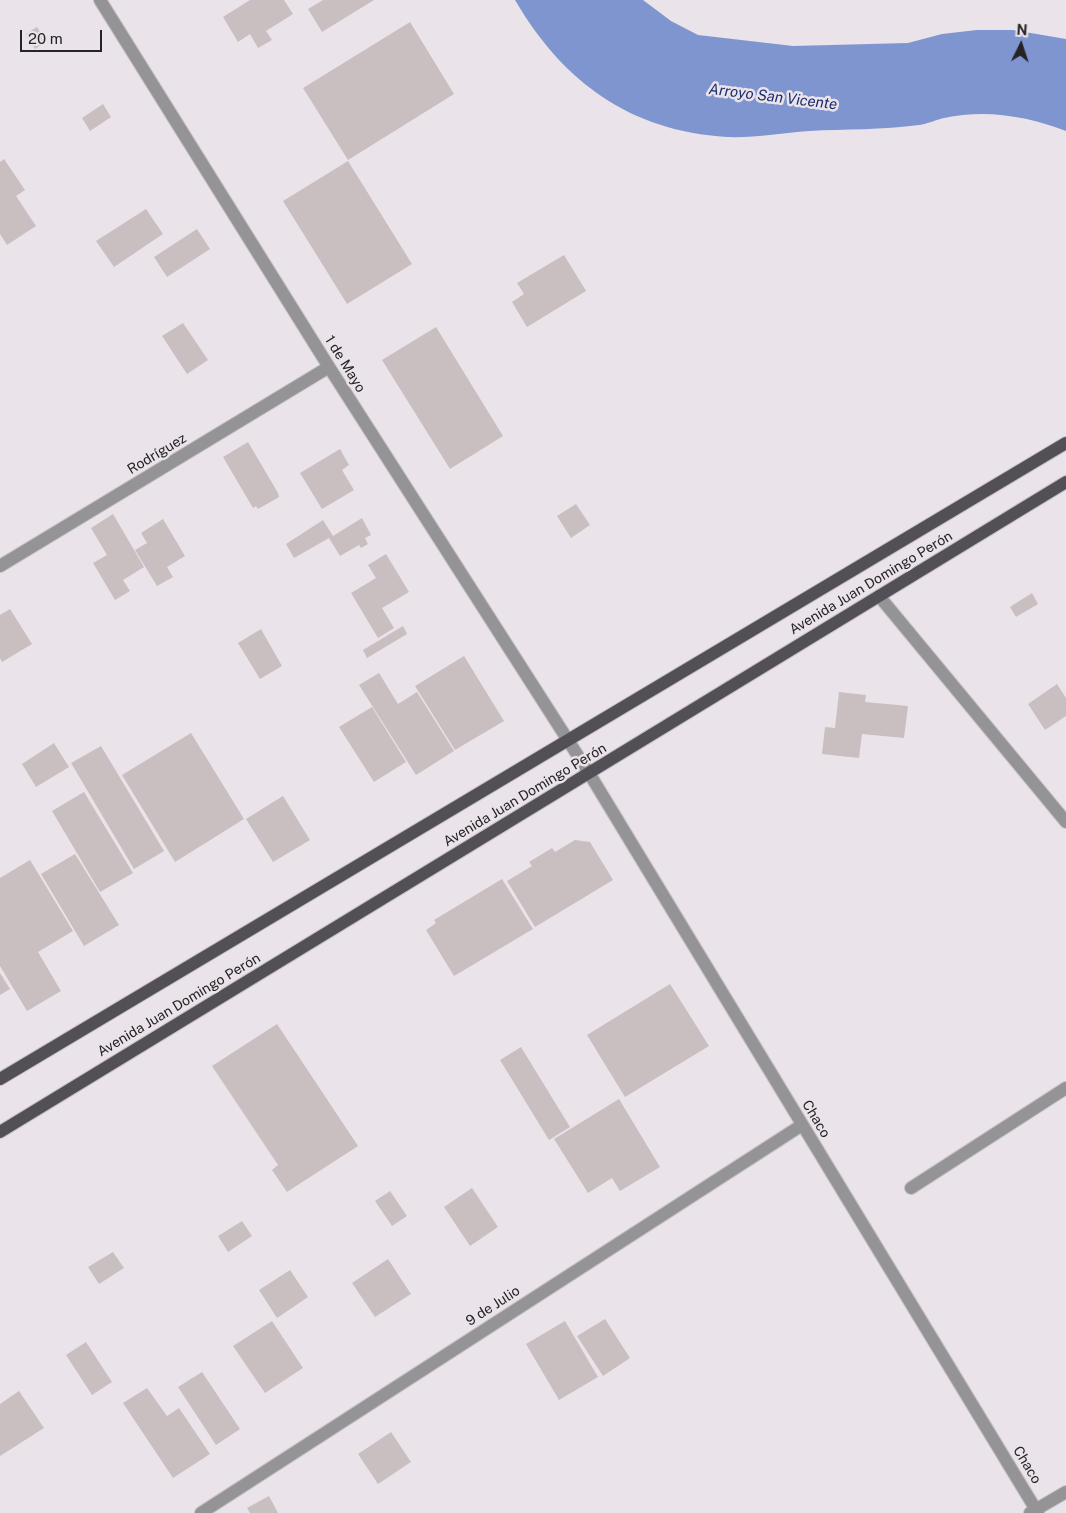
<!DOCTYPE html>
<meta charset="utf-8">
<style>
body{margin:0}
#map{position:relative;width:1066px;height:1513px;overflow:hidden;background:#eae3e9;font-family:"Public Sans",sans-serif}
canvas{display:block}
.north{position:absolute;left:996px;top:20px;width:50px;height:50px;-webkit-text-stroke:4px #eae3e9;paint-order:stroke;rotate:4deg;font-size:14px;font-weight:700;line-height:20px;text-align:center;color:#252325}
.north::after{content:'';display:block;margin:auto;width:18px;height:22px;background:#252325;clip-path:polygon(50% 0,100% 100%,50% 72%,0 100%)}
.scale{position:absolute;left:20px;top:30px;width:82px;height:22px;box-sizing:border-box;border:2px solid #252325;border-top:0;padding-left:6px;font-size:15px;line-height:18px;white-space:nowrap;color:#252325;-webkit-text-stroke:4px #eae3e9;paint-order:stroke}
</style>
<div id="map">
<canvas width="1066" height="1513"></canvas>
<div class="north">N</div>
<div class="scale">20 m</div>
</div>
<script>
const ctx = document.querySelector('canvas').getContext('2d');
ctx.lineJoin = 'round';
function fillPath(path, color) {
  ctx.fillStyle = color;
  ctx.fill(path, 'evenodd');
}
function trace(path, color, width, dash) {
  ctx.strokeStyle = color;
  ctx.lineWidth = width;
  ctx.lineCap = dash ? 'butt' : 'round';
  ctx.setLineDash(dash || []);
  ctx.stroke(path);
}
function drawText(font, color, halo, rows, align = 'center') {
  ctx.font = font + ' "Public Sans",sans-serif';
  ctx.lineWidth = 5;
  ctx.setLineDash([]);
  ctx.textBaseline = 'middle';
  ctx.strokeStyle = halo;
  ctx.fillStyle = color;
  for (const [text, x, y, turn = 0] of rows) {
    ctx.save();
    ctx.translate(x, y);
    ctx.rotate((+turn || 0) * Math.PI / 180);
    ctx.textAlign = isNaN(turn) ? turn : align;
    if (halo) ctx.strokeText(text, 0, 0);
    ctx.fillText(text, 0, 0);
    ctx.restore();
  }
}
fillPath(new Path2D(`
 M515,0H643L671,21L698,35L793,46L908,43L942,34L977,30H1013L1066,39V131C1027,116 985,109 944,118C936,120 927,124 919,125C883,130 845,129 809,131C782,133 754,138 727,137C630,131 563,82 515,0Z`), '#7f95cf');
fillPath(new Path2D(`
 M250,0H284L293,14L266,31L272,40L258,48L250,34L238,42L223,17Z
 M323,0H374L322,32L308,9Z
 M410,22L454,94L348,160L303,88Z
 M37,27L46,42L35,49L26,34Z
 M103,104L111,117L90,131L82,118Z
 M4,159L25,190L16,196L36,226L7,245L0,234V162Z
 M348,161L412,264L347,304L283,201Z
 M146,209L163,234L114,267L96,241Z
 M197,229L210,249L167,277L154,257Z
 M564,255L586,291L527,327L512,302L524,294L517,283Z
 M183,323L208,360L187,374L162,336Z
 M436,327L503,436L450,469L382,360Z
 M248,442L278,493L279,497L258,509L256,506L253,508L223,457Z
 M340,449L349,465L342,470L354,490L322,509L300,473Z
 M576,504L590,525L571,538L557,516Z
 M113,514L144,567L123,580L130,591L115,600L93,563L107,555L91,528Z
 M362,518L371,535L365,538L368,544L361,548L359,545L340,556L329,538L294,558L286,544L323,520L333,536Z
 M163,519L185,556L167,567L173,577L157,586L135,550L147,543L141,533Z
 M386,554L409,592L382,608L394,628L378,638L351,593L376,578L368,565Z
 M1032,593L1038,604L1016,617L1010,607Z
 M10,609L32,644L2,662L0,658V615Z
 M403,626L407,634L367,658L363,650Z
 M261,629L282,666L260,679L238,643Z
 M464,656L504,721L455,750L415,686Z
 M379,673L398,704L417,692L454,751L416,775L359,685Z
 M1057,684L1066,698V716L1045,730L1028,704Z
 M839,692L866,695L865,702L908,706L904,738L862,734L859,758L822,754L825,727L835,728Z
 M372,707L406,762L374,782L339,727Z
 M191,733L244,819L175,862L122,775Z
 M54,743L69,767L36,787L22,764Z
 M101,746L164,851L134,869L71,763Z
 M84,792L133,873L100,892L52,811Z
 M283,796L310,840L273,862L246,819Z
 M575,840L590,842L613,880L535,927L507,881L532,866L529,862L552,848L555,852Z
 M75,854L119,925L84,946L41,874Z
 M30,860L73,931L38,952L61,991L27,1011L0,966V878Z
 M502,879L533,929L454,976L426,930L436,923L434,920Z
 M0,973L10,989L0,995Z
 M670,984L709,1046L625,1097L587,1035Z
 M277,1024L358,1146L287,1192L272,1170L278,1165L212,1066Z
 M521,1047L570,1127L549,1140L500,1060Z
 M619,1099L660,1167L620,1191L612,1178L588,1193L554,1139Z
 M472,1188L498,1227L470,1246L444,1207Z
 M390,1191L407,1216L392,1226L375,1201Z
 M242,1221L252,1236L228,1252L218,1236Z
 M113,1252L124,1268L99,1284L88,1267Z
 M388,1259L411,1294L375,1317L352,1283Z
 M290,1270L308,1297L277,1318L259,1290Z
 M605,1319L630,1358L603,1376L577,1336Z
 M272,1321L303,1368L265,1393L233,1346Z
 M565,1321L598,1377L559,1400L526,1344Z
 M86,1342L112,1382L92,1395L66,1355Z
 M202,1372L240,1429L216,1445L178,1387Z
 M147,1388L167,1416L179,1408L210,1454L173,1478L123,1403Z
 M19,1391L44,1428L0,1456V1404Z
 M391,1432L411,1462L378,1484L358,1454Z
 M269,1496L278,1513H250L247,1508Z`), '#c9bfc0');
const minor = new Path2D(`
 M100,0L329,367L589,773L1038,1513
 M0,566L329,367
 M879,596L1066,822
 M911,1188L1066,1088
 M201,1513L802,1125
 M1030,1513L1066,1492`);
const major = new Path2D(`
 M0,1079L1066,443
 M0,1132L1066,482`);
trace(minor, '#c7c0c6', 14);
trace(major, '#c7c0c6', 14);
trace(minor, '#949396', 12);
trace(major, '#525056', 12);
drawText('14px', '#252325', '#eae3e9', [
 ["1 de Mayo",345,364,58],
 ["Rodríguez",157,454,-31],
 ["Avenida Juan Domingo Perón",871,583,-31],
 ["Avenida Juan Domingo Perón",525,795,-31],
 ["Avenida Juan Domingo Perón",179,1005,-31],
 ["Chaco",816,1119,59],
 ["9 de Julio",493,1306,-33],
 ["Chaco",1027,1465,59]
]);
drawText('italic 15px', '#1a2c70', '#eae3e9', [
 ["Arroyo San Vicente",773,97,7]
]);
</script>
